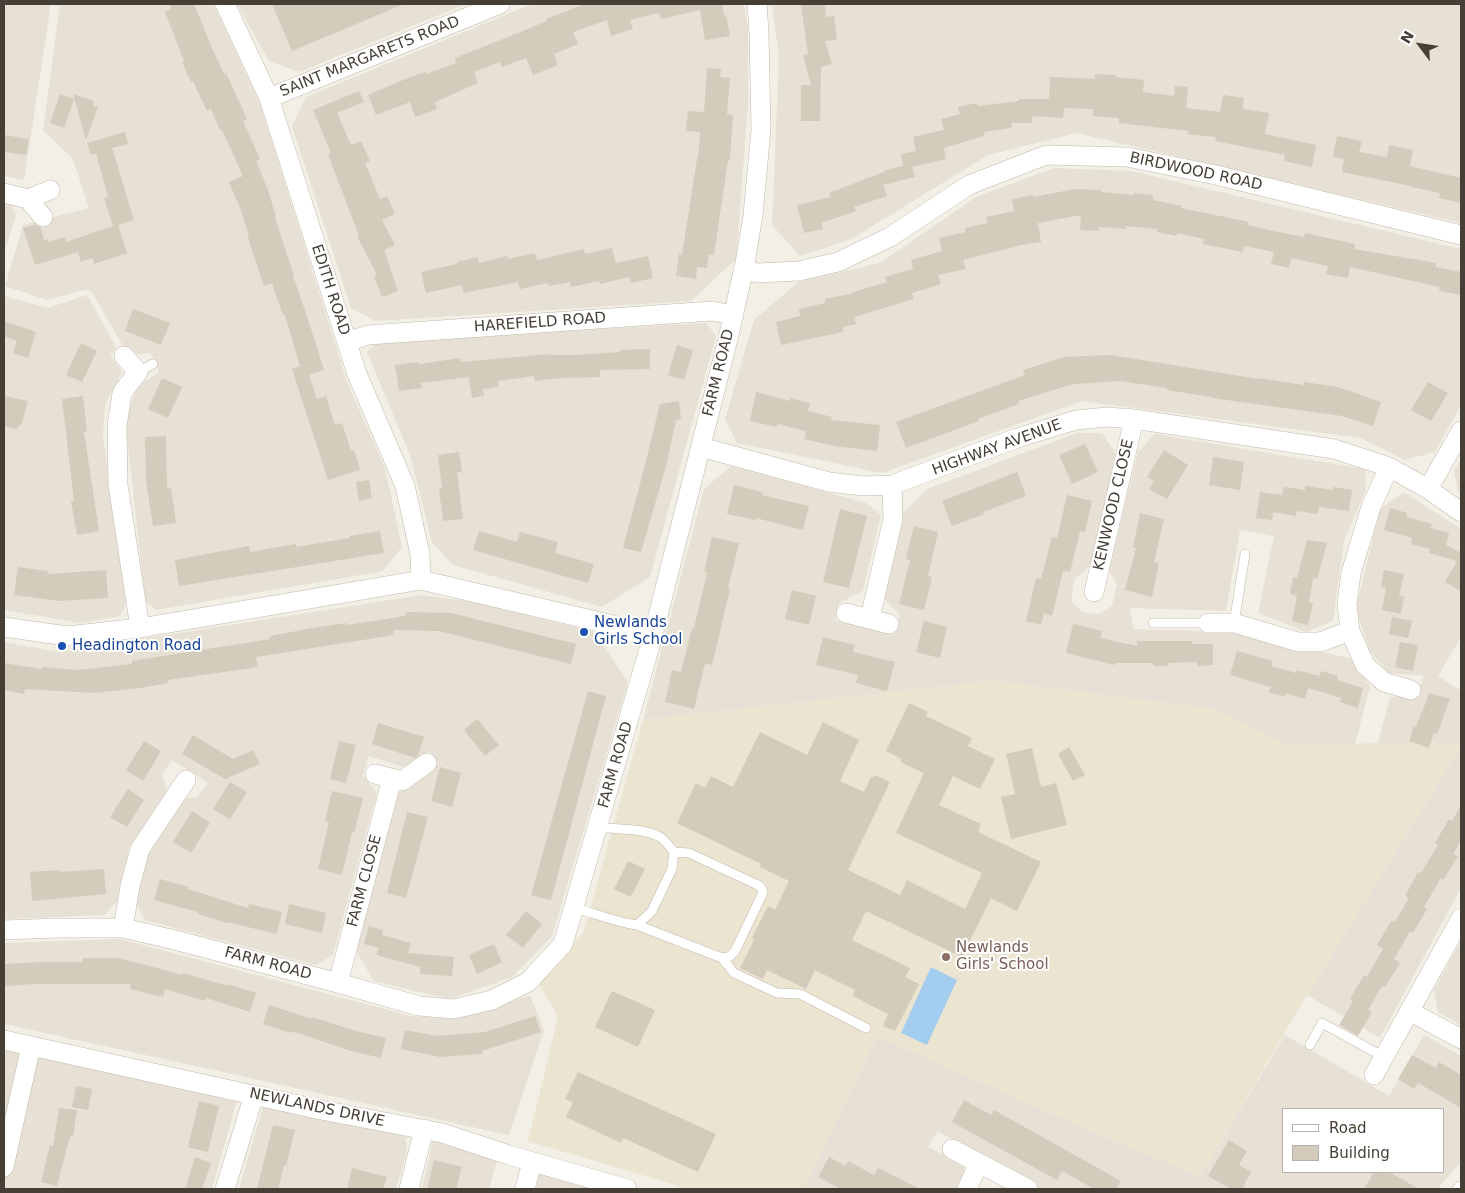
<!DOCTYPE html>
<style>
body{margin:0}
#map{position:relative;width:1465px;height:1193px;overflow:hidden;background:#f2efe6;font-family:"DejaVu Sans",sans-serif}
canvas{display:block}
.frame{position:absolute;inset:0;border:5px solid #453f35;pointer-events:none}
.legend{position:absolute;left:1282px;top:1108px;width:162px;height:65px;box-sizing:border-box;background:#fff;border:1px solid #b5b2ae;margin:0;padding:6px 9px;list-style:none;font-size:15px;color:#453f35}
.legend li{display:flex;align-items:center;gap:10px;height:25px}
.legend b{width:25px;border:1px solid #b5b2ae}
.north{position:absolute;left:1395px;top:20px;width:50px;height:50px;-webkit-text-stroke:4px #fff;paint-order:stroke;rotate:301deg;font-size:14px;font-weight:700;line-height:20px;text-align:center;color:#453f35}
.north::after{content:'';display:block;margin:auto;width:18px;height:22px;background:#453f35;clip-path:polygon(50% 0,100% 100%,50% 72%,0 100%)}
</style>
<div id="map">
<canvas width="1465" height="1193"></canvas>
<div class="frame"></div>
<ul class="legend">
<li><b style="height:6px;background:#fff"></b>Road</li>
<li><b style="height:14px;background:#d3cbbb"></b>Building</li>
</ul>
<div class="north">N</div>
</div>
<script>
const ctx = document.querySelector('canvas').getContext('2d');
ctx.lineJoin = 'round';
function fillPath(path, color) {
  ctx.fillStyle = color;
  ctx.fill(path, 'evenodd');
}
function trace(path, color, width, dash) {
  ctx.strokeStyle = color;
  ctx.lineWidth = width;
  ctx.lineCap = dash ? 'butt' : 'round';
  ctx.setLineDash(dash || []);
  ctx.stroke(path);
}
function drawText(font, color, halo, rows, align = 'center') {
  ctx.font = font + ' "DejaVu Sans",sans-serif';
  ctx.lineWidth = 4;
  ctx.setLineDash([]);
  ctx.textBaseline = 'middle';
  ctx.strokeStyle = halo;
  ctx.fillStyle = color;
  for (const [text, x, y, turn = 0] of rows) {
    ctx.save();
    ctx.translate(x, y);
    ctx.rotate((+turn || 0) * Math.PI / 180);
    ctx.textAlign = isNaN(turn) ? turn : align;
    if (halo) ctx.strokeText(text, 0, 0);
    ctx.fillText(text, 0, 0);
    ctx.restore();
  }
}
fillPath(new Path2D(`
 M4,4H51L24,180L4,176Z
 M60,4H213L261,106L347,382L385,468L402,547L383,571L156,610L145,600L125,419L138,386L159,372L151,353L137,354L123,346L91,291L85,290L47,300L5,286L23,225L89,208L73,159L43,130Z
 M237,4H466L299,72L269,61Z
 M532,4H744L748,30V106L736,259L691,301L375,321L351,308L292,126L306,97Z
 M772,4H1461V223L1077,133L988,155L850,240L800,256L772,225L779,58Z
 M1054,168L1131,171L1461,249V405L1435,452L1404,460L1361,438L1082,401L882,473L737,443L725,419L754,320L798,282L880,263L976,197Z
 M4,200L10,201L16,216L4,253Z
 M87,295L117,349L110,354L122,372L105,405L103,437L126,604L120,616L81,623L4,610V296L48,308Z
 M706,323L716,336L650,577L602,607L453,565L432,542L410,455L367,352L378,341Z
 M1077,433H1102L1116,454L1090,566L1074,580L1071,601L1082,612L1099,614L1112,606L1117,584L1109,571L1138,452L1155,434L1365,469L1366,490L1344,541L1333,621L1306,632L1258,613L1274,536L1240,530L1226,611L1130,608L1133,629L1232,632L1353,659L1370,687L1355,744L1289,746L1214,709L994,681L643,720L704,489L731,466L866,503L881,515L863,591L839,603L835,620L894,634L900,615L883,598L902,514L927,489Z
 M1461,459V496L1458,493L1454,471Z
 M1404,492L1461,529V637L1438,676L1461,691V743H1378L1390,697L1416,695L1424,676L1389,673L1369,650L1356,608L1380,509Z
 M421,595L472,602L594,632L628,682L552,936L512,977L450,999L374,981L355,950L394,797L438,763L430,752L404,767L368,756L363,776L377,792L333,955L316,965L144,920L136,902L146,856L182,799L197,797L208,783L172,760L162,775L167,790L129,848L119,900L104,915L4,919V642L58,652Z
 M1461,746V888L1380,1038L1307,995Z
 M120,939L411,1016L457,1019L530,995L544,1030L509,1135L4,1024V943Z
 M1461,941V1025L1438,1012L1434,990Z
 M1285,1035L1389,1096L1424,1035L1461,1056V1162L1437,1189H1039L938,1131L928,1147L963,1165L967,1176L960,1189H803L877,1036L1091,1131L1200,1176ZM1284,1109H1444V1172H1284Z
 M4,1047L176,1088L237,1100L212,1189H4Z
 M263,1106L405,1134L407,1152L396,1189H239Z
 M433,1140L497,1161L489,1189H422Z
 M536,1171L598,1189H531Z`), '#e6e1d4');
fillPath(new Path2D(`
 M994,681L1214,709L1289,746L1378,743H1461V746L1307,995L1200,1176L1091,1131L877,1036L803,1189H689L528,1141L558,1017L537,980L583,934L643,720Z`), '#ebe4d0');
fillPath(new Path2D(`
 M931,967L957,980L927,1045L901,1033Z`), '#a3cdee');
fillPath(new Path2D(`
 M169,4H194L212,48L224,74L226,73L247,119L243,121L260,159L256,161L268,190L276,217L275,218L294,276H293L307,316L324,370L309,375L317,399L326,396L335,425L342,423L351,451L354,450L360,470L328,480L292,369L300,366L285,315H283L272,283L264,286L247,235H249L240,208L229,182L243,176L222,130H220L211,109L207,111L193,81L191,82L182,62L184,61L165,12L171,9Z
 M272,4H404L292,51Z
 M585,4H722L724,15H726L730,36L705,40L700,10L661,19L659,13L630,20L633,29L611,36L607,20L573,32L578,44L554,54L558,65L533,75L526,58L502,67L500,62L474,72L478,83L435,102L437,109L415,117L410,102L376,115L368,95L403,80L425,72L426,74L456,63L455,58L523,31L547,21L546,19Z
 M801,4H825L826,17L834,16L837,40L825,41L832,64L821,67L820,121H801V85H811L803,55L808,54Z
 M707,68L721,69L720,77L730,78L727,114L733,115L730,160H728L714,255L709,254L707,268L697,267L696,279L676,276L679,254L682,255L697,159H698L700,132L686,131L688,111L704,112Z
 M1095,74L1116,75V77L1144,80L1143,92L1174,96L1175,86L1188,87L1186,108L1220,112L1223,95L1244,98L1243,109L1269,113L1265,134L1316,145L1312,167L1284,161L1285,155L1215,141L1216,137L1187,134L1188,131L1119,123V118L1093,116V109L1064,108L1063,118L1032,116V123H1011L1012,128L984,132V136L944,148L946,159L912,167L915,177L883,185L887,196L854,207L856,211L821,223L823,229L804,233L797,205L831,197L829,193L886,171V170L903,166L901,154L916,151L913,137L944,130L941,119L960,114L958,107L977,103L978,106L1019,101V99H1049L1050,77L1095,79Z
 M359,91L364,102L337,113L351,145L361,141L370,161L365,163L380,199L387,196L395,214L382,220L395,245L384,250L398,291L382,297L374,276L377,275L357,236L359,235L328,155L331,153L313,110Z
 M60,94L74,99L64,128L50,123Z
 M73,94L94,101L93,106L98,107L86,140Z
 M125,132L128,144L112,148L134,220L118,225L127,253L94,264L93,258L81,262L78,252L35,265L23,228L35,225L41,228L44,240L48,239L49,242L65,237L66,242L113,226L104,198L108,197L96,153L91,155L87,143Z
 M4,135L29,139L26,155L4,152Z
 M1337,136L1362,141L1359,152L1387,157L1389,145L1413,150L1410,166L1461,178V203L1439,198L1440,193L1411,187V186L1342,172L1344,159L1333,157Z
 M1075,189L1101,190V192L1134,195V193L1153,195V200L1182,206L1181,208L1249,222L1248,225L1273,231L1304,237L1305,233L1355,244L1354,249L1436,263V267L1461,272V295L1439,291L1440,287L1350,267L1348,278L1326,274L1328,266L1291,258L1289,268L1271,264L1274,252L1244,246L1243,252L1203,244L1204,239L1177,233V236L1157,232V229L1126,226V229L1099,227V231L1080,230L1081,215L1038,223L1041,242L1021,245L963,260L966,269L938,275L941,284L912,293L914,299L854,317L856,324L843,327V332L781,345L776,322L800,316L799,309L825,303V299L854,293L853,292L887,282L885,277L913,269L911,260L942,251L939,238L966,232L965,228L988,223L986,217L1014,211L1012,199L1033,195V197Z
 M612,248L616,263L648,256L653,278L631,283L629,277L600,284L599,281L571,287L570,282L549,286L548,283L520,289L518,282L464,293L462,285L426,293L421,272L457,264V262L477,257L479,263L507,256L508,259L535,253L537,260L584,249L585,254Z
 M133,309L170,323L161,345L125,331Z
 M4,321L36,332L28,358L13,353L17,341L4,336Z
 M81,343L97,351L82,382L66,375Z
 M677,345L693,350L684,380L668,375Z
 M650,349V369L600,370V377L560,378L535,381L534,376L498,381V387L483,389L484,396L472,398L469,377L421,383L422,388L399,391L395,365L418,362L419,364L460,358L461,362L550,354V355H576L620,352L619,350Z
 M1111,355L1258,379V378L1304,385V382L1338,387L1381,402L1373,426L1342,416L1212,398V397L1167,390V388L1120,381L1073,384L1018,401L1019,404L978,419L979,421L906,448L896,422L1025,375L1023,370L1064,357Z
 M162,378L182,387L168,418L148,409Z
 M1428,382L1448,393L1431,421L1411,410Z
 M756,392L790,401L791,398L810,403L808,411L832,417L831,420L880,425L877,451L834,446L804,439L806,431L777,424V427L750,421Z
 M4,396L28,401L22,423L16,429L4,426Z
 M83,396L87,432H84L99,531L77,535L71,501H74L62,399Z
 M679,401L681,419L676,420L666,466L641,552L623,548L645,465L660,404Z
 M166,436L167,489L171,488L176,523L153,526L146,481L145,437Z
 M1085,444L1098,472L1072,484L1059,455Z
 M1164,450L1188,465L1167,499L1149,489L1154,481L1147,477Z
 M459,452L462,472H457L463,519L443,521L439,489L442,488L438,455Z
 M1213,457L1244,462L1240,490L1209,485Z
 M1017,472L1026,496L983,512L984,514L952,526L942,501Z
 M369,480L372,498L359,501L356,482Z
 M734,485L762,492V495L809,506L803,530L756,518V520L727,514Z
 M1305,486L1333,490V487L1352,490L1349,511L1319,507L1318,514L1297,511L1296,516L1273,512L1272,520L1256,518L1260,492L1282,495L1284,487L1305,490Z
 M1067,495L1092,501L1085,532L1080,531L1070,572L1063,571L1052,616L1044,613L1041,625L1026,621L1036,578L1041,579L1052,537L1057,538Z
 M1390,508L1407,513L1406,517L1432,524L1431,528L1449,533L1446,545L1461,553V591L1445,582L1457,561L1429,553L1430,549L1411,544L1412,538L1384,530Z
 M840,509L867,516L849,588L823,582Z
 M1140,513L1164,519L1154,562L1159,563L1152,597L1125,590L1136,548L1133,547Z
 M914,526L938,532L928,576L932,577L924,610L899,604L910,560L906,559Z
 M380,531L384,553L179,586L175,560L249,546L250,552L296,544V547L350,538V536Z
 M479,531L517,542L520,532L558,542L555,553L594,564L588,583L473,550Z
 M712,537L739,543L728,588L730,589L712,665L705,663L694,709L665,702L672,670L681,672L692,628H694L707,573L704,572Z
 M1307,540L1327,543L1317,579L1313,578L1309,603H1313L1308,625L1292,621L1297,596L1290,594L1293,577L1297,578Z
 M18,567L48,571V574L106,570L108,598L59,601L14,595Z
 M1384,570L1404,574L1399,596L1404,597L1401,614L1382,610L1386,588L1381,587Z
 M792,590L816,596L809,625L785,619Z
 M406,612L451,613L576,644L571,664L439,631L393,630L394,635L256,657L258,667L168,680L169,683L140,688L94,693L25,689L24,694L4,690V663L41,669L42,667L78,670L132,664V661L270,639V636L313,628L346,623L347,625L405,616Z
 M1392,617L1412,621L1408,638L1389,634Z
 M924,621L947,627L940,658L916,652Z
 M1073,624L1102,631L1100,638L1137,646V641H1192V644H1213V665L1197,666V662L1168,663V666H1153V663H1115V665L1066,653Z
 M823,637L855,645L853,652L895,662L887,691L856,683L858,675L816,665Z
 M1400,642L1418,645L1413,671L1395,667Z
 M1237,651L1273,661L1271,666L1296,673L1297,670L1319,676L1321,671L1338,676L1337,680L1363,688L1358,708L1340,702L1341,698L1308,688L1305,699L1286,693L1285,697L1269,692L1271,687L1230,675Z
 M588,691L606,696L551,900L531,895Z
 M1429,693L1450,699L1437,734L1434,733L1429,748L1409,741L1414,726L1416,727L1421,713H1422Z
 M909,703L928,712L926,716L972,738L968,746L995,759L980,789L953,776L939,805L981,824L978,832L1041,862L1017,911L991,898L962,957L866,911L852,940L910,968L905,977L919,984L895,1031L883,1026L888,1014L853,996L855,990L815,970L806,989L767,970L763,979L740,968L754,940L752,938L768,906L775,910L789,881L760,867L761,864L677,823L696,783L705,788L711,776L733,787L760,732L807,755L823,722L859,740L840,781L864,792L871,777L873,778L875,775L890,782L848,870L900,895L907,880L965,909L982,873L896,833L924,773L900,762L902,759L886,751Z
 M477,719L499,745L485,756L464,730Z
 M378,723L424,737L418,756L415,758L372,744Z
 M193,735L233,759L253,750L260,764L225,779L182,754Z
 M144,741L161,751L143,781L126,770Z
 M339,741L356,745L346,783L330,779Z
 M1069,747L1085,775L1073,781L1058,754Z
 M1032,748L1041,787L1056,783L1067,825L1011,839L1001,797L1015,794L1006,754Z
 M440,767L461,773L452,807L431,801Z
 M230,782L247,792L230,819L213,809Z
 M128,789L144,800L127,827L110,817Z
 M332,791L363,798L354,833L352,832L342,875L318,869L329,822L325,821Z
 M1461,805V840L1453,854L1458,856L1443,880L1441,878L1424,907L1427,909L1413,933L1410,931L1394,959L1400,963L1385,987L1382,986L1368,1010L1372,1012L1358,1036L1339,1025L1353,1001L1350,999L1364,975L1367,977L1383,949L1377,945L1392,920L1395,922L1409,898L1405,896L1418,872L1421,873L1438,845L1435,843L1449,819L1452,821Z
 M192,811L210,823L191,853L173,842Z
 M407,812L428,817L406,898L387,893Z
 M628,861L645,869L631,897L614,889Z
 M104,869L106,894L32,901L30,872L60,870V872Z
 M160,879L189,887L188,889L248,908L249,904L282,912L277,934L227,922V923L198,914V912L154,900Z
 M289,904L326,913L322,933L285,924Z
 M526,911L542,924L523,948L506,935Z
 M369,926L383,930L382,935L411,943L408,953L454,957L452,976L420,974V967L376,955L379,948L364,944Z
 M494,944L502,962L477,974L469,955Z
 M83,958H119L183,975V973L228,986V984L256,993L250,1012L206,998L205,1001L165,989L163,997L130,989L131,984H35L4,986V964L41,962H83Z
 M612,991L655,1010L638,1047L595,1027Z
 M269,1005L312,1019V1017L356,1031L386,1038L381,1058L351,1051L292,1031L291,1033L263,1024Z
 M535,1016L541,1032L482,1051V1054L440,1057L401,1049L405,1030L437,1036L485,1032Z
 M1412,1055L1436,1068L1439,1062L1461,1075V1108L1418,1083L1414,1089L1398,1079Z
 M578,1072L716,1134L698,1172L623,1138L621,1143L566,1117L573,1102L565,1099Z
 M76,1086L92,1089L88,1110L72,1107Z
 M964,1100L991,1115L994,1110L1121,1181L1116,1189H1094L1062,1171L1057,1180L952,1122Z
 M199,1101L219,1106L208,1152L188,1147Z
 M59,1108L77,1110L73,1137L70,1136L57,1186L41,1182L50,1145L53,1146Z
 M273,1125L295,1130L286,1166L284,1165L278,1189H257Z
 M1229,1140L1247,1151L1239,1165L1251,1172L1242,1189H1231L1208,1176Z
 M195,1157L211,1163L202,1189H185Z
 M829,1157L845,1166L848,1161L874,1175L878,1168L920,1189H841L818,1177Z
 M434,1160L462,1167L456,1189H427Z
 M352,1168L387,1177L383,1189H347Z
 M1374,1172H1389L1419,1189H1364Z`), '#d3cbbb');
const service = new Path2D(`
 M138,372L153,364
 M1153,623H1208
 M1234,623L1245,554
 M574,908C595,913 615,922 637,925L652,911L672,869L674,852C670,847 665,840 660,837C640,827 619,830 597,827
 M637,925L722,958L729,957L735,951L761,897L763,891L760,886L689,853L674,852
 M722,958L734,973L777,993L800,994L866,1028
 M1310,1045L1322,1023L1384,1057
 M1457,1189L1460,1186`);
const minor = new Path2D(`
 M225,4L269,98L357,374L405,486L420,554L421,580
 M269,98L500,4
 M4,193L28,199L50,190
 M28,199L43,217
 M743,270L758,273L799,271L838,262L890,237L969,185L1046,155L1127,157L1216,175L1461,235
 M347,342L368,335L712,311L734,315
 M124,356L138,372L122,393L117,426L118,485L140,628
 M701,447L829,482L863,486L892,485L1017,438L1076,420L1107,417L1134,419L1334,449L1389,467L1428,489L1461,512
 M1389,467L1371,507L1351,573L1347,604L1350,631L1365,665L1384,682L1411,690
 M1428,489L1461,431
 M1094,592L1134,419
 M846,613L889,624
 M870,618L893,519L892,485
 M1208,623H1234L1298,642H1320L1350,631
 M4,627L67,636L140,628L421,580L617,626L652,639
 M375,774L402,781L427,763
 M123,928L130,886L140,849L186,780
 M4,930L56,928H123L175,940L338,983L419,1006L454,1009L492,1000L528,982L563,944L652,639L728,339L745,263L753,215L761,130L759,32L757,4
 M338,983L392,779
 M1409,1011L1461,1039
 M4,1040L321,1110L442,1133L509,1155L627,1189
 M1374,1075L1461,918
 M952,1149L1028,1189
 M4,1167L31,1046
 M225,1189L254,1095
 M409,1189L424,1129
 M525,1189L532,1162
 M967,1189L979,1163`);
trace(service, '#c0baab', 10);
trace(minor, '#c0baab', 20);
trace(service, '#fff', 9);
trace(minor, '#fff', 19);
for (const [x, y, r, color] of [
 [584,632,5,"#1a4fb4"],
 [62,646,5,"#1a4fb4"],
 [946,957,5,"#8d6e63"]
]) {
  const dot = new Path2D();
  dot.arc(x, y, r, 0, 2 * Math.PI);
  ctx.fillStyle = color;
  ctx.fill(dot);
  trace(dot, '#fff', 2);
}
drawText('15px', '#453f35', '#fff', [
 ["SAINT MARGARETS ROAD",370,57,-22],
 ["BIRDWOOD ROAD",1196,172,12],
 ["EDITH ROAD",330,290,72],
 ["HAREFIELD ROAD",540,323,-4],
 ["FARM ROAD",719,373,-76],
 ["HIGHWAY AVENUE",997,448,-20],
 ["KENWOOD CLOSE",1114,505,-77],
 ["FARM ROAD",616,765,-74],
 ["FARM CLOSE",365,881,-75],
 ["FARM ROAD",268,964,15],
 ["NEWLANDS DRIVE",317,1108,12]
]);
drawText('15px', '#164399', '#fff', [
 ["Newlands",594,623],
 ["Girls School",594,640],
 ["Headington Road",72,646]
], 'left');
drawText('15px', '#785e54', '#fff', [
 ["Newlands",956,948],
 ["Girls' School",956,965]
], 'left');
</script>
